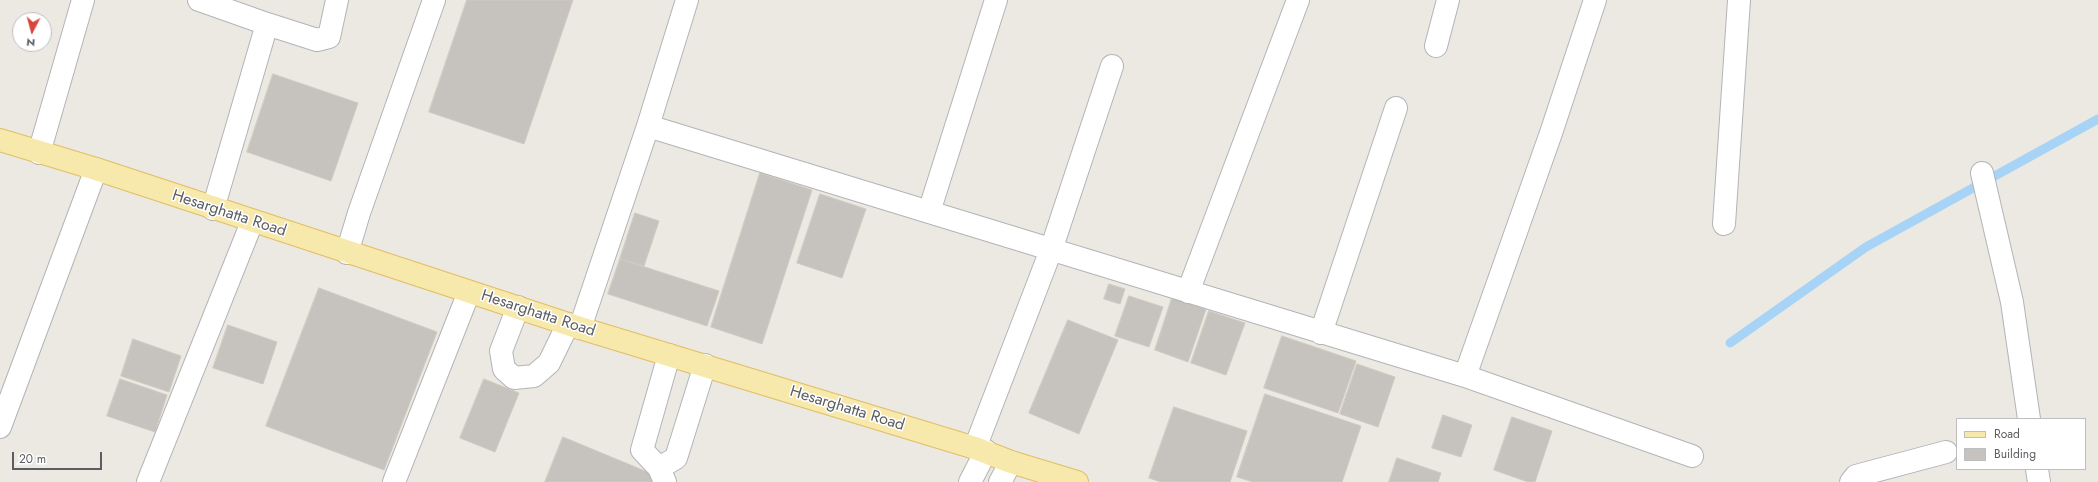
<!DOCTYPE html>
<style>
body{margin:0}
#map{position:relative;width:2098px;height:482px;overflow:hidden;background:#ebe9e1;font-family:Jost,sans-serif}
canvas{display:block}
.legend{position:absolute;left:1956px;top:418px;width:130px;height:52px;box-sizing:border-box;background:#fff;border:1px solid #bdbec0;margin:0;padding:5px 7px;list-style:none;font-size:12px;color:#5a5d61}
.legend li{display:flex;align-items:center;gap:8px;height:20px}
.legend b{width:20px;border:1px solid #bdbec0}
.north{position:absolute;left:12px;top:12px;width:40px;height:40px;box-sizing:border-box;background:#fff;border:1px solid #bdbec0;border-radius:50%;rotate:186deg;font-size:11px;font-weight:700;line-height:16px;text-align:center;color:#5a5d61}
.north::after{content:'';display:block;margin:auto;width:14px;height:18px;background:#d6463c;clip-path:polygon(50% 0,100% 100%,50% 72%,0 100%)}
.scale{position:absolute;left:12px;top:452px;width:90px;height:18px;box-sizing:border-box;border:2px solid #5a5d61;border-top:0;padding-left:5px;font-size:12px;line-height:14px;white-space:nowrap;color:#5a5d61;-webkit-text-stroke:3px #fff;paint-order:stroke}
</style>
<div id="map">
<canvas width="2098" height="482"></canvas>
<ul class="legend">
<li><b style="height:5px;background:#f6e9ab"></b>Road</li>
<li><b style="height:11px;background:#c6c3be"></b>Building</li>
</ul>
<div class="north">N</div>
<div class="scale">20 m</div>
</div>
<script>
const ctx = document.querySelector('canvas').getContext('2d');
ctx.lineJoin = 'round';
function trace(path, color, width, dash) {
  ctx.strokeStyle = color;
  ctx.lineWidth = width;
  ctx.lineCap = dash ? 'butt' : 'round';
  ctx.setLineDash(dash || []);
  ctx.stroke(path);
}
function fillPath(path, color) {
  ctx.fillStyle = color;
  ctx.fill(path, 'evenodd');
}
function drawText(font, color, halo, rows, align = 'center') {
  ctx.font = font + ' Jost,sans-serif';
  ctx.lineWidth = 3;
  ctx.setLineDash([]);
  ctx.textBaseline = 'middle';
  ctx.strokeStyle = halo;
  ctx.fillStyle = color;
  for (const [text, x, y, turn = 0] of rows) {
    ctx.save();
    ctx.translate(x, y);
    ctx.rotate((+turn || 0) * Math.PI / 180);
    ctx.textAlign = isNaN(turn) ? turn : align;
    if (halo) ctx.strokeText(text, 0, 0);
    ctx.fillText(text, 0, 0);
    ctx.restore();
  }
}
trace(new Path2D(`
 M1730,343L1866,247L2098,119`), '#a7d4f6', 9);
const building = new Path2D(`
 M467,0H573L524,144L429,112Z
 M273,74L358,103L331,181L247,152Z
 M760,173L812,190L762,344L711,327Z
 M820,194L866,209L842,278L797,263Z
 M635,213L659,221L644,266L620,259Z
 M620,259L719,291L707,326L608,294Z
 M1109,284L1125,289L1120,304L1104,299Z
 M319,288L437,332L384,470L266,426Z
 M1129,296L1163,307L1149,347L1115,336Z
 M1172,298L1206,309L1188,362L1155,350Z
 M1209,311L1245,323L1226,375L1191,363Z
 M1068,320L1118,340L1079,434L1029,413Z
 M228,325L277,342L263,384L213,368Z
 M1282,336L1356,361L1338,413L1264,388Z
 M133,339L181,356L169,392L121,376Z
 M1357,364L1395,377L1378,427L1340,414Z
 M120,379L167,395L155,432L107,416Z
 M484,379L519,393L495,452L460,438Z
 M1265,394L1361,426L1342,482H1253L1237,477Z
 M1174,407L1247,431L1230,482H1161L1149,478Z
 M1443,415L1472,425L1461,457L1432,448Z
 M1512,417L1552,431L1535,482H1528L1494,470Z
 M563,437L657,476L654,482H545Z
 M1397,458L1441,473L1438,482H1389Z`);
fillPath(building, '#c6c3be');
trace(building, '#cfcac0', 1);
const minor = new Path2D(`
 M199,0L267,24
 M1436,46L1448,0
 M648,126L1465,376L1692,456
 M39,153L83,0
 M1982,173L2012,302L2029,419
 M213,209L267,24L317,40L329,37L337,0
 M929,212L996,0
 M1724,224L1739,0
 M347,253L359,213L434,0
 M1188,292L1298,0
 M518,307L501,351L504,369L514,378L534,376L549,363L568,324
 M580,328L648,126L687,0
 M1321,333L1396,108
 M1465,376L1551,133L1595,0
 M0,427L96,169
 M975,448L1051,250L1112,66
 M659,468L676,458L705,365
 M2037,469L2039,482
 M148,482L252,222
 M394,482L469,292
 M665,482L659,468L642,450L669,355
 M970,482L986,451
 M1000,482L1011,462
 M1851,482L1856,476L1946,452`);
const major = new Path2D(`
 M0,140L96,169L580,328L975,448L1011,462L1077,482`);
trace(minor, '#b2b4b8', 24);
trace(major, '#e2bd63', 24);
trace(minor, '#fff', 22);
trace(major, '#f6e9ab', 22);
drawText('16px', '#5a5d61', '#fff', [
 ["Hesarghatta Road",229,214,18],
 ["Hesarghatta Road",538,314,18],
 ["Hesarghatta Road",847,409,17]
]);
</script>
